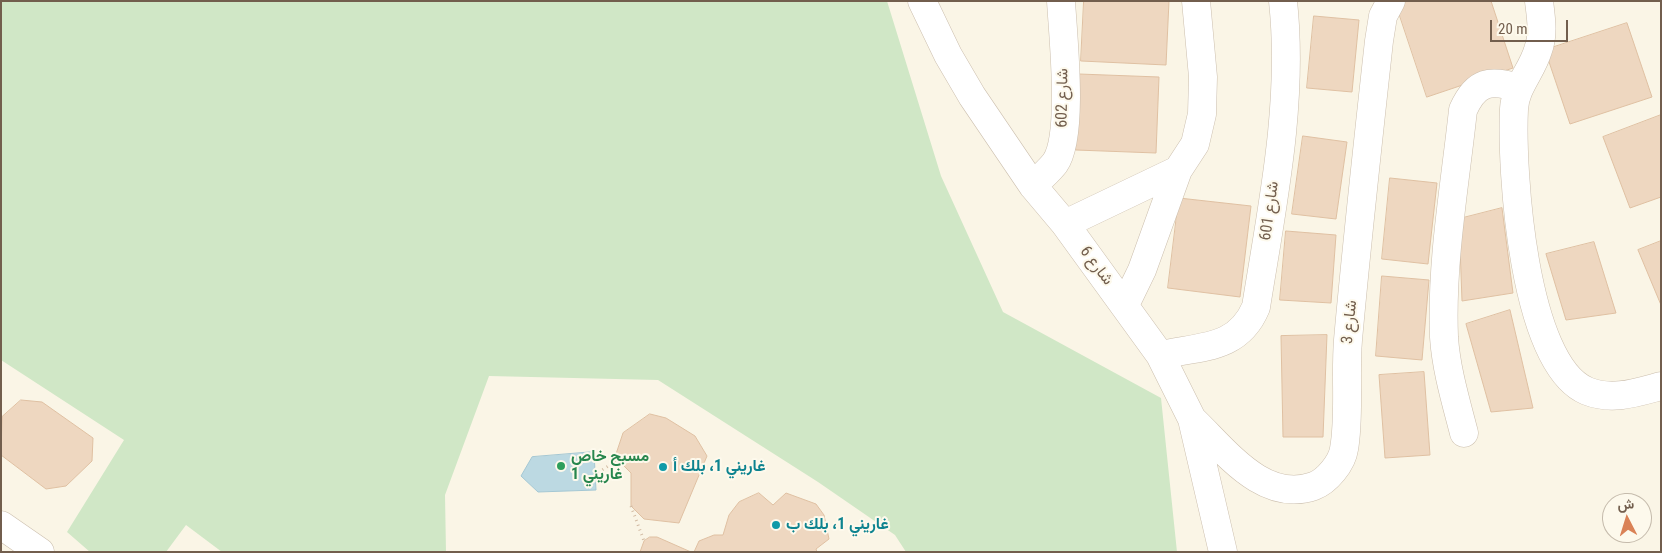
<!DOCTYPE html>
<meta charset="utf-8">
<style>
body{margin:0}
#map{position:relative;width:1662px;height:553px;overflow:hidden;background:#faf5e6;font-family:"Roboto Condensed",Vazirmatn,sans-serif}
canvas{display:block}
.frame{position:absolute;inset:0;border:2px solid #725e4d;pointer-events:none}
.north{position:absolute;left:1602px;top:493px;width:50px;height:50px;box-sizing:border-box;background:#fdf9ec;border:1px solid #c5bbac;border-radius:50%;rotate:355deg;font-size:14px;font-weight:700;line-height:20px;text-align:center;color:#725e4d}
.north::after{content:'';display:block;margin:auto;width:18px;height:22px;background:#da8256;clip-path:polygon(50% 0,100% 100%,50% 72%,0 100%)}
.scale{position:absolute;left:1490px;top:20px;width:78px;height:22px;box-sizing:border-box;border:2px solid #725e4d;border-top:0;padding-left:6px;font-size:15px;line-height:18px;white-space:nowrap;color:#725e4d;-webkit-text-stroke:4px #fdf9ec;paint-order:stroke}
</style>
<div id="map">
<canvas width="1662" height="553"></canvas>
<div class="frame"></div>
<div class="north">ش</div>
<div class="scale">20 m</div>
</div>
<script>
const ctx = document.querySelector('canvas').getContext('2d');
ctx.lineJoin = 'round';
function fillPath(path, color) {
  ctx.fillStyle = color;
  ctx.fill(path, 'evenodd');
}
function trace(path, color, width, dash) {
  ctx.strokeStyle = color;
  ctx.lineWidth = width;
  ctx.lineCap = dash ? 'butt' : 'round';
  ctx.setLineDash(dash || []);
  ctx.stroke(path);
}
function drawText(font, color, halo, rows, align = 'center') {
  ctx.font = font + ' "Roboto Condensed",Vazirmatn,sans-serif';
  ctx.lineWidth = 4;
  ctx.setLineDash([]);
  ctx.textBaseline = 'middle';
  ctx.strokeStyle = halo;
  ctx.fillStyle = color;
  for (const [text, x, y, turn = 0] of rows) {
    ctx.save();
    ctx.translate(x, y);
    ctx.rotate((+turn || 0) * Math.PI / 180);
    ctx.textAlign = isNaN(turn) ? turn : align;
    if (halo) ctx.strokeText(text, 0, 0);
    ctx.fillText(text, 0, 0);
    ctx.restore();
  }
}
fillPath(new Path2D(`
 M1,1H887L941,176L1003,312L1161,398L1177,552H906L895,535L818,482L658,380L489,376L445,495L446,552H222L186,525L166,552H90L67,532L124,440L1,360Z`), '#d0e7c6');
const water = new Path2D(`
 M594,452L596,490L538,492L521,476L532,457Z`);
fillPath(water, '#bcd9e2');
trace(water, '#a4c7d3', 1);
const building = new Path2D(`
 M1084,1H1169L1166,65L1081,61Z
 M1395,1H1491L1513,68L1427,97Z
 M1314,16L1359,20L1352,92L1307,88Z
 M1627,23L1652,97L1570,124L1545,50Z
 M1079,74L1159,77L1156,153L1076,150Z
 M1661,115V197L1630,208L1603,137Z
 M1303,136L1347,142L1336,219L1292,214Z
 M1390,178L1437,183L1428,264L1382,259Z
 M1179,198L1251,206L1240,297L1168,288Z
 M1502,208L1513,293L1462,301L1459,219Z
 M1286,231L1336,235L1331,303L1280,300Z
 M1661,241V305L1638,250Z
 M1594,242L1616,313L1566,320L1546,254Z
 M1382,276L1429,280L1422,360L1376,356Z
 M1510,310L1533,408L1491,412L1466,324Z
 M1327,335L1323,437H1283L1281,336Z
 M1424,372L1430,455L1385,458L1379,375Z
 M21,400L42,402L93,438L92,461L66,486L46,489L1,455L2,417Z
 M650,414L666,418L695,436L707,456L679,523L644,519L631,506V473L615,457L623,433Z
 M759,493L773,505L786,493L816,504L824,515L829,539L816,549L817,552H694L699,541L714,535H723L729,515L739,502Z
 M650,537H657L691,552H640L644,541Z`);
fillPath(building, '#eed7c0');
trace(building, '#dfc0a2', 1);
const minor = new Path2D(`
 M922,1L948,55L972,96L1033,186L1065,224L1160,355L1192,419L1223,552
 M1539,1C1541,18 1544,34 1538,50C1532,71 1515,87 1514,109C1511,170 1523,364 1587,391C1612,401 1635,393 1661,386
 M1033,186C1040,178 1049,171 1055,163C1074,136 1063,36 1061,1
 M1065,224L1178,170
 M1125,305L1142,270L1178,170L1195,144L1202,114L1203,77L1196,1
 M1160,355C1201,346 1238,350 1256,307C1272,207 1294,103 1283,1
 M1192,419C1225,450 1263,504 1314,486C1327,481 1342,463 1344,449C1350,416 1345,375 1348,340C1357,240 1368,141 1379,41L1383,16L1391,1
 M1464,433C1456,402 1446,369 1444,337C1441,261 1455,185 1463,110C1476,81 1490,79 1519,88
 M1,525L40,552`);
trace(minor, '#cbbead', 29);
trace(new Path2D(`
 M594,475L618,460
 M631,506L644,541`), '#d2bba3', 3, [1, 4]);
trace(minor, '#fff', 28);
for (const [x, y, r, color] of [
 [561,466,5,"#2e9e5b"],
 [663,467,5,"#0f9aa8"],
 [776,525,5,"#0f9aa8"]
]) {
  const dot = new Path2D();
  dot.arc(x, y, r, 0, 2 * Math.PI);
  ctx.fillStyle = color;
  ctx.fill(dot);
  trace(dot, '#fdf9ec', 2);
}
drawText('16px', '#725e4d', '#fdf9ec', [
 ["شارع 602",1063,98,-89],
 ["شارع 601",1270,211,-82],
 ["شارع 6",1096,266,53],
 ["شارع 3",1350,322,-84]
]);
drawText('bold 16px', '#27864d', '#fdf9ec', [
 ["مسبح خاص",571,457],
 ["غاريني 1",571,475]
], 'left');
drawText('bold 16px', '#0d838f', '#fdf9ec', [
 ["غاريني 1، بلك أ",673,467],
 ["غاريني 1، بلك ب",786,525]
], 'left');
</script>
